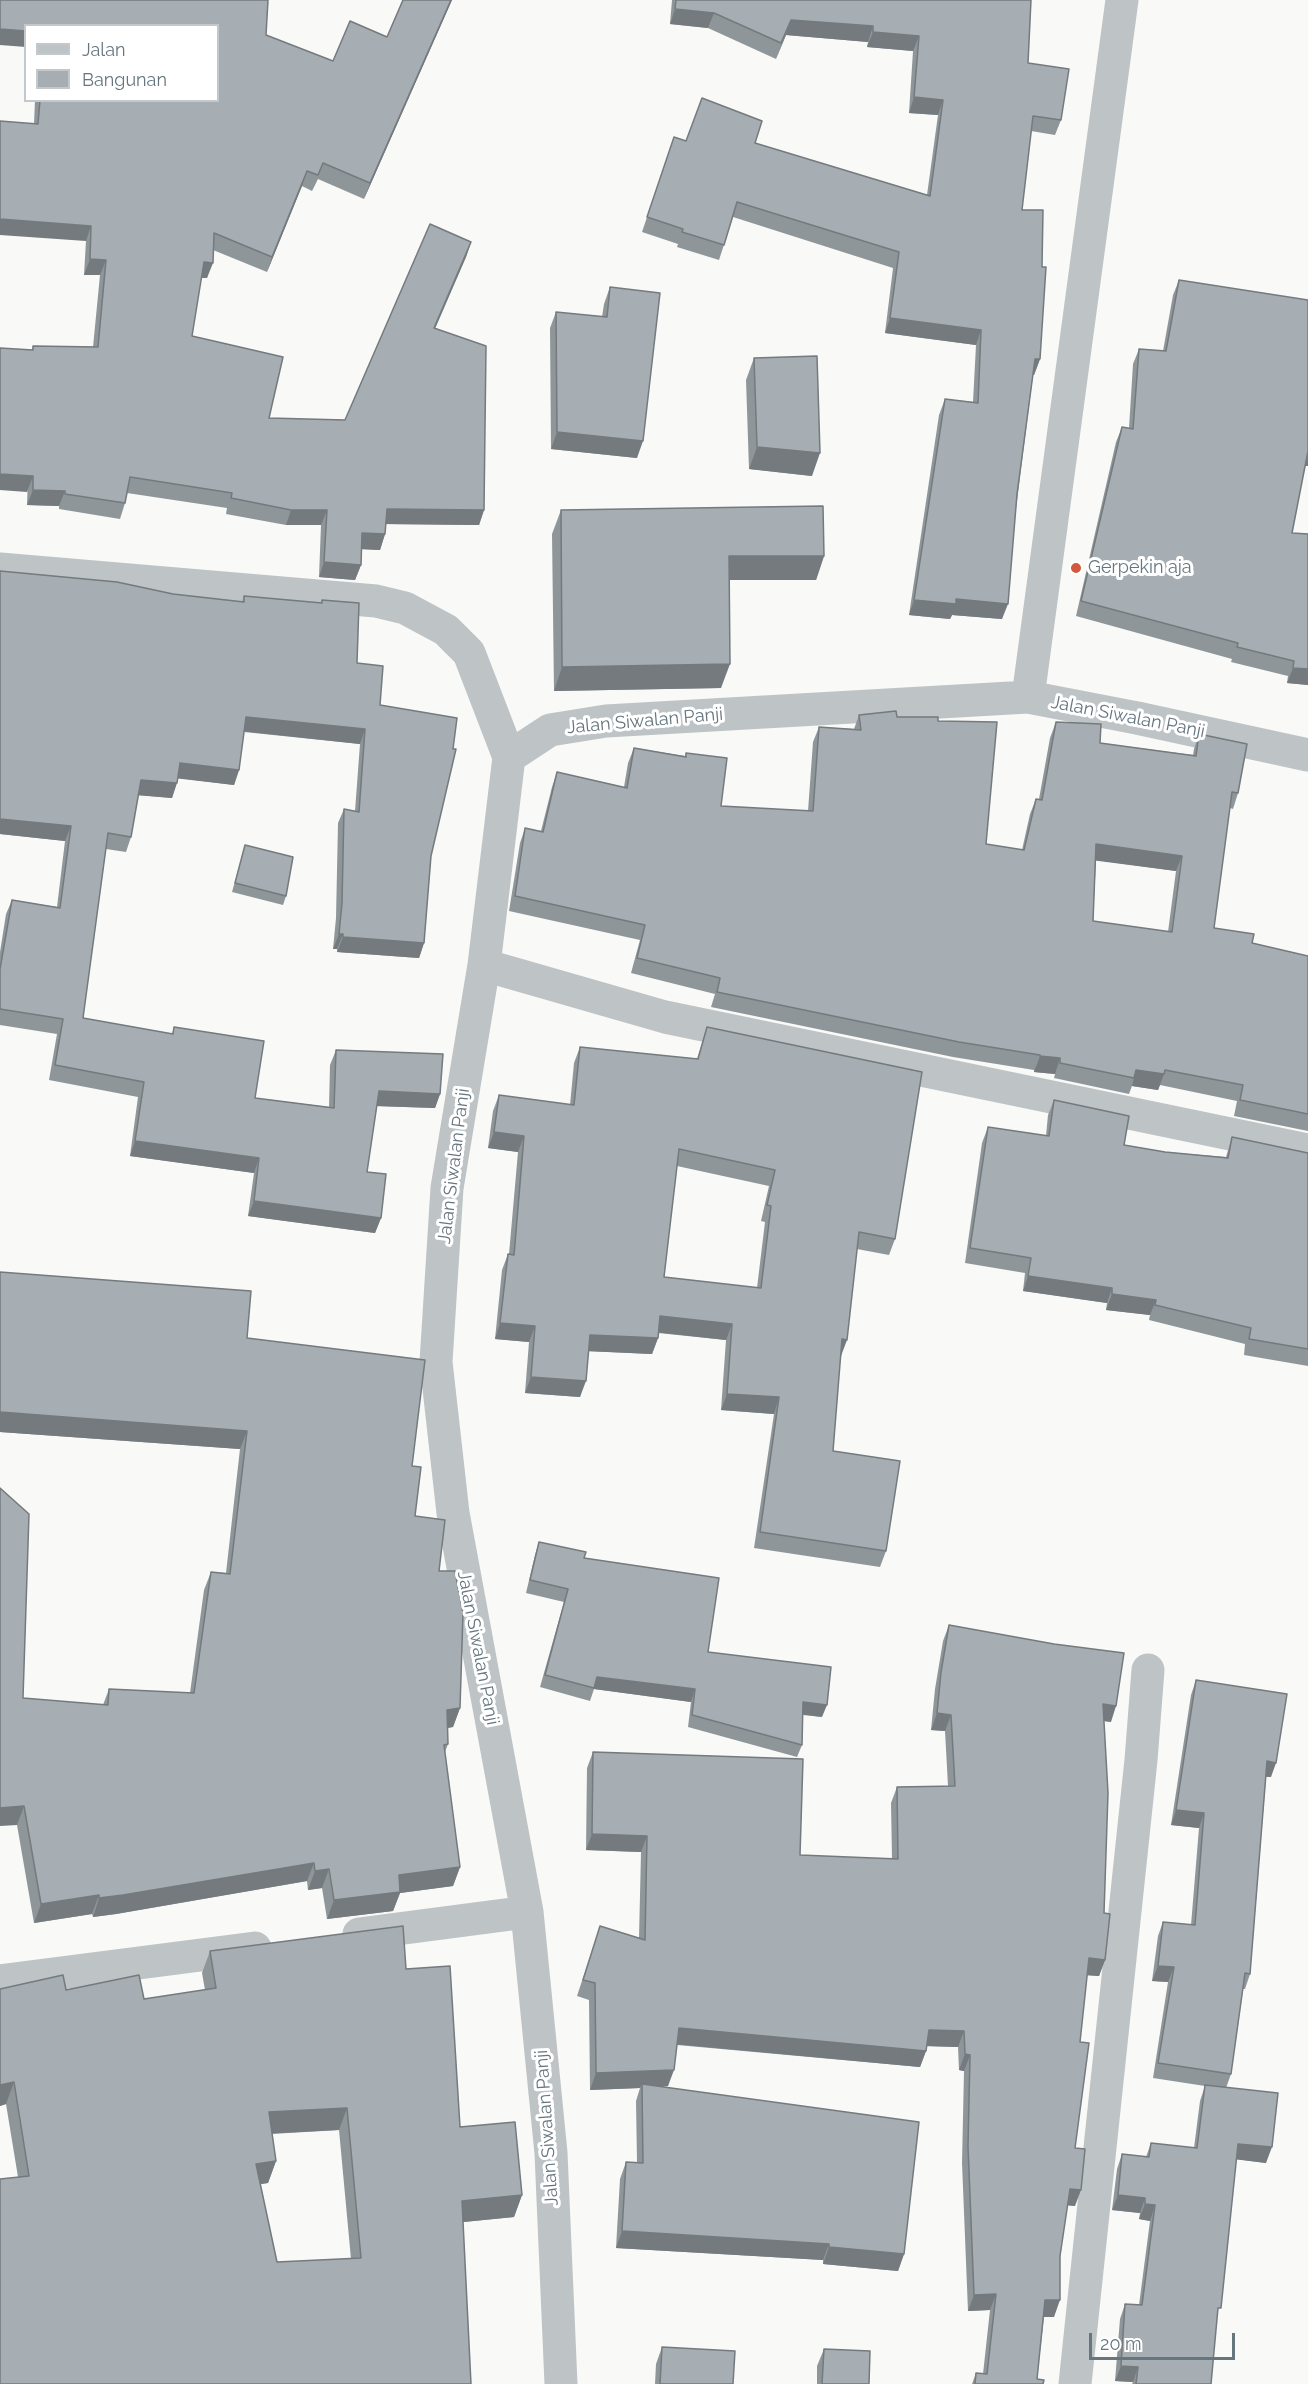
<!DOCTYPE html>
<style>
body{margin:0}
#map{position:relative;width:1308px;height:2384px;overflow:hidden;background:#f9f9f7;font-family:Raleway,sans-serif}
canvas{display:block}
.legend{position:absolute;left:24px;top:24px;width:195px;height:78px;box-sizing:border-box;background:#fff;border:2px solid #c2c8cc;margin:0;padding:8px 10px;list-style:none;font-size:18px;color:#66767f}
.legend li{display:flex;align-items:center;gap:12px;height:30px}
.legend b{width:30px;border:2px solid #c2c8cc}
.scale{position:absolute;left:1089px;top:2333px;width:146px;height:27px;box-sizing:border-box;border:3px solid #66767f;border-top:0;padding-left:8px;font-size:18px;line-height:21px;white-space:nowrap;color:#66767f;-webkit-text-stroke:4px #fff;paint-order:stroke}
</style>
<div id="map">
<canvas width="1308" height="2384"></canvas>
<ul class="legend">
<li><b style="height:8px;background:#bec3c6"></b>Jalan</li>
<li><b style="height:16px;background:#a6aeb3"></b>Bangunan</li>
</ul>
<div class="scale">20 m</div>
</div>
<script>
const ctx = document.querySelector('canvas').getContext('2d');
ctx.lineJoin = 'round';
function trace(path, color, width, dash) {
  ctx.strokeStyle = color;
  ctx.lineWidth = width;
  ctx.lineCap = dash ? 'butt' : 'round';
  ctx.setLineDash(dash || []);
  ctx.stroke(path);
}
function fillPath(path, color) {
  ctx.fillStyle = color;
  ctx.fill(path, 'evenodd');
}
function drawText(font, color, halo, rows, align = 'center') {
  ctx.font = font + ' Raleway,sans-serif';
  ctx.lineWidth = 6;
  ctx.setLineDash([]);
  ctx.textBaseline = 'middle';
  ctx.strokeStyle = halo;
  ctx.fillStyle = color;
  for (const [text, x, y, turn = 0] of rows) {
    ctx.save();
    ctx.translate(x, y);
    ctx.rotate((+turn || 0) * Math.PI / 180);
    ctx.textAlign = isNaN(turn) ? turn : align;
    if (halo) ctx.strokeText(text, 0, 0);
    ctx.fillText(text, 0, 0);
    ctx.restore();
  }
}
trace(new Path2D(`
 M0,569L376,601L405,608L446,630L469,653L509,757
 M1028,697L1122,0
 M484,965L665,1017L1308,1150
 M359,1934L527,1912
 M0,1981L255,1948
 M561,2384L551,2153L527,1912L453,1513L436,1362L447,1188L484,965L509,757L550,730L606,721L1028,697L1137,718L1308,755
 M1075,2384L1141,1760L1148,1670`), '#bec3c6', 33);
fillPath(new Path2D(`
 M0,0L266,35L333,61L387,37L403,0H452L364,199L318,179L312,191L302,186L267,272L213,250L207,278H201L192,336L269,418L345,420L471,242L466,257L435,329L484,510L479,525L386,524L385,534L380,550L362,549L361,565L355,580L319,577L321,525H286L226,514L227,508L127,493L125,503L120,519L59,509V506L27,505L32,350L33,346L93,347L100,275H84L86,241L34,124L35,100H218Z
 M672,0H1031L1028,63L1061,120L1055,135L1031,131L1022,210L1040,359L1034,375H1033L1002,619L952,615L950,619L909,615L939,415L945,399L973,402L976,345L885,333L893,268L733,217L719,260L677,247L678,244L642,232L669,152L686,141L755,143L927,195L938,115L909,113L913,51L867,47L868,42L786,35L776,59L708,28L670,24Z
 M1179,280L1305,466L1292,533L1308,685L1287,683L1288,676L1231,662L1232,659L1076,616L1116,442L1122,427L1129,428L1133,364L1139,349L1163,351L1173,295Z
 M610,287L637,458L551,449L550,328L556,312L602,317L604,304Z
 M754,358L812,476L749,469L746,380Z
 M561,510L824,556L816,580H729L721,688L554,691L552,534Z
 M0,571L173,594L242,602L244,596L321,603L322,600L380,705L431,856L424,943L419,958L337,952V949H333L336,918L338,823L344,809L355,811L360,744L244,732L239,770L234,785L178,778L172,798L138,795L131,837L126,852L106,849L83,1018L172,1034L174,1027L255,1098L329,1107L330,1065L336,1050L440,1094L435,1108L377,1106L367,1172L381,1218L375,1233L248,1216L254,1173L130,1156L138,1097L49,1080L57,1034L0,1025V952L6,914L12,900L57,907L65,841L0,834Z
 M859,715L938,721L986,844L1022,850L1030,814L1036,799H1039L1050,738L1056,722L1100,743L1193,755L1194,749L1199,734L1238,793L1233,809L1230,808L1214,928L1252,943L1308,956V1131L1234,1116L1237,1101L1160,1085L1158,1090L1132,1086L1129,1094L1054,1078L1055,1074L1034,1072V1070L953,1057L711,1007L715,994L631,973L640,940L509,911L520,843L525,828L541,831L552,787L557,772L624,787L628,763L634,748L685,756L686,753L721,806L808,811L813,742L819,727L854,729ZM1096,860L1176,871L1168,932L1093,921Z
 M245,845L286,896L283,905L232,892Z
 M707,1027L895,1239L889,1255L857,1249L841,1356H840L833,1451L886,1551L880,1567L754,1548L774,1414L721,1410L726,1340L658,1333V1338L652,1354L588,1351L580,1397L525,1393L529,1342L495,1339L502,1270L508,1254H509L518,1152L488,1148L493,1111L499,1095L570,1105L574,1063L580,1047L697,1059ZM677,1166L769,1186L761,1221L765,1222L757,1288L664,1277Z
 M1054,1100L1124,1145L1165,1152L1226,1157L1232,1137L1308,1153V1366L1244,1355L1245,1344L1149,1320L1150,1315L1106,1310L1107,1303L1023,1291L1025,1273L965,1263L982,1143L988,1127L1046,1136L1048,1115Z
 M0,1272L247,1338L412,1466L415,1516L439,1571L460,1708L453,1727L448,1728V1744L445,1752L460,1867L453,1886L400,1893L393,1911L327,1919L322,1888L308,1890L307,1881L116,1914L93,1917L92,1914L34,1923L17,1825L23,1698L103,1705L109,1689L190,1693L204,1590L211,1572L226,1573L240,1449L0,1432Z
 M539,1542L584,1558L708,1652L822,1717L803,1715L802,1745L797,1757L688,1727L691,1702L594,1689L590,1701L540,1687L564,1602L526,1593L535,1555Z
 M949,1625L1111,1722L1104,1721V1913L1105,1960L1099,1976L1087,1975L1080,2042L1075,2148V2206L1067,2205L1060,2256L1054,2317H1044L1037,2379L1043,2384H972L976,2373L983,2374L990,2310L968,2311L962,2163L964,2071L959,2070L958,2047L927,2046L926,2051L920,2067L677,2045L668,2086L660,2087L904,2254L898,2271L823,2264V2260L616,2248L620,2179L626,2162H637L636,2101L640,2088L590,2090L589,2000L577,1996L600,1926L639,1938L641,1852L586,1850L587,1768L593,1752L800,1855L892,1859L891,1803L897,1787L948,1786L945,1731L931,1730L935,1689L943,1641Z
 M1196,1680L1271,1777H1266L1250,1974L1245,1989H1243L1231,2074L1226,2088L1266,2163L1236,2159L1217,2318L1211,2384H1132L1133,2382L1115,2381L1120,2319L1125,2304L1139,2305L1150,2221L1139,2219L1140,2213L1112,2210L1117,2169L1122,2154L1146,2157L1151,2143L1194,2148L1200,2101L1205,2086L1153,2078L1168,1982L1152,1981L1158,1936L1163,1922L1191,1925L1199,1828L1171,1825L1191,1695Z
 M210,1951L406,1969L460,2127L522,2195L514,2217L463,2222L471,2384L18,2177L6,2104L0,2106V1989L66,1990L144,1999L205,1990L202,1973ZM339,2130L351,2259L277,2262L260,2184L268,2183L276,2161L272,2134Z
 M662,2347L733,2384H655L656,2364Z
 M824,2349L869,2384H817V2366Z`), '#8f969a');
fillPath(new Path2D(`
 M451,0H452L364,199L370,183Z
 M675,9L714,13L708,28L670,24Z
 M791,20L873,26L868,42L786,35L776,59Z
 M0,29L26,31V47L0,45Z
 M873,32L919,36L913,51L867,47Z
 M914,97L943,100L938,115L909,113Z
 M307,171L302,186L267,272L272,257Z
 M0,219L91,226L86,241L0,235Z
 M471,242L466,257L428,344L434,328Z
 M90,259L106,260L100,275H84Z
 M204,262L213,263L207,278H198Z
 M890,318L981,330L976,345L885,333Z
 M1035,359H1040L1034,375L1030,374Z
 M557,432L643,441L637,458L551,449Z
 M757,447L820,453L812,476L749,469Z
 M1308,451V466H1302Z
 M0,474L33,476L27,492L0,490Z
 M33,490L65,491L59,506L27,505Z
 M387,509L484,510L479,525L381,524Z
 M291,510H327L321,525H286Z
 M362,533L385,534L380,550L357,549Z
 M729,556H824L816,580H720Z
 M324,562L361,565L355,580L319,577Z
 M956,599L1008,604L1002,619L952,615L950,619L909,615L914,600Z
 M730,664L721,688L554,691L562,667Z
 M1293,668L1308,669V685L1287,683Z
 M246,717L365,729L360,744L240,731Z
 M180,763L239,770L234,785L174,778Z
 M141,780L177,783L172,798L135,795Z
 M0,819L71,826L65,841L0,834Z
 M1096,844L1182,856L1176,871L1091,860Z
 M339,934H343L337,949H333Z
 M343,937L424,943L419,958L337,952Z
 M1040,1056L1060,1058L1055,1074L1034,1072Z
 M1136,1070L1164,1074L1158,1090L1132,1086Z
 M379,1091L440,1094L435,1108L374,1106Z
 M494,1132L524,1136L518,1152L488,1148Z
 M135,1141L259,1158L254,1173L130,1156Z
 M254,1201L381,1218L375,1233L248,1216Z
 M1028,1276L1112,1288L1107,1303L1023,1291Z
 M1112,1294L1156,1300L1150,1315L1106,1310Z
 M660,1316L732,1324L726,1340L654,1332Z
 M500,1323L535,1326L529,1342L495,1339Z
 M590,1335L658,1338L652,1354L584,1351Z
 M842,1339L847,1340L841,1356H836Z
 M531,1377L586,1381L580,1397L525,1393Z
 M727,1394L779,1397L774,1414L721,1410Z
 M0,1412L247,1431L240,1449L0,1432Z
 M597,1677L695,1689L691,1702L594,1689Z
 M803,1702L827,1705L822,1717L799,1714Z
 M1103,1704L1116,1706L1111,1722L1097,1720Z
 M460,1708L453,1727L440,1729L447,1710Z
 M937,1713L951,1715L945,1731L931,1730Z
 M1267,1761L1276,1763L1271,1777L1262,1776Z
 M24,1806L17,1825L0,1826V1808Z
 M1176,1810L1204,1813L1199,1828L1171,1825Z
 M592,1834L647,1836L641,1852L586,1850Z
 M314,1863L307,1881L116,1914L93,1917L99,1898Z
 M460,1867L453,1886L400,1893L393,1911L327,1919L334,1900L399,1875Z
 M329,1869L322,1888L308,1890L315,1871Z
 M99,1895L92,1914L34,1923L41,1904Z
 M1089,1958L1105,1960L1099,1976L1083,1975Z
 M1158,1966L1174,1967L1168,1982L1152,1981Z
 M679,2028L926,2051L920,2067L673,2044Z
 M929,2030L964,2031L958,2047L923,2046Z
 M965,2054L970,2055L964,2071L959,2070Z
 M674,2070L668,2086L642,2088V2084L640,2088L590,2090L596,2073Z
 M14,2082L6,2104L0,2106V2085Z
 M347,2108L339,2130L261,2134L269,2112Z
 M1238,2144L1272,2147L1266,2163L1233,2159Z
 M276,2161L268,2183L248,2186L256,2164Z
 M1070,2189L1081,2190L1075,2206L1064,2205Z
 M522,2195L514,2217L454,2223L462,2201Z
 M1118,2195L1145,2198L1140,2213L1112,2210Z
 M1145,2204L1155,2205L1150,2221L1139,2219Z
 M622,2231L829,2244L823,2260L616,2248Z
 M829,2247L904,2254L898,2271L823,2264Z
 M996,2294L990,2310L968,2311L974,2295Z
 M1045,2300H1060L1054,2317H1039Z
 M1121,2366L1138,2367L1133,2382L1115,2381Z`), '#747a7d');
const building = new Path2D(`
 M0,0H268L266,35L333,61L350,21L387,37L403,0H451L370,183L323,163L318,175L307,171L272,257L214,233L213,263L204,262L192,336L283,357L269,418L345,420L430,224L471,242L434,328L486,346L484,510L387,509L385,534L362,533L361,565L324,562L327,510H291L231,498L232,493L130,477L125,503L65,494V491L33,490V476L0,474V348L33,350V346L98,347L106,260L90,259L91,226L0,219V121L38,124L40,100H218V26H26V31L0,29Z
 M676,0H1031L1028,63L1069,69L1061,120L1033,116L1022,210H1043L1042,267H1046L1040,359H1035L1017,494L1008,604L956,599V604L914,600L945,399L978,403L981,330L890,318L899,252L737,202L724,245L682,232L683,229L647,217L674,137L686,141L702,98L762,121L755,143L930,196L943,100L914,97L919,36L873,32V26L791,20L781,43L714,13L675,9Z
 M1179,280L1308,300V451L1292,533L1308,534V669L1293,668L1294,661L1237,647L1238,643L1081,601L1122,427L1133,429L1139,349L1166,351Z
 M610,287L660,293L643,441L557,432L556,312L607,317Z
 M817,356L820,453L757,447L754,358Z
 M823,506L824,556H729L730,664L562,667L561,510Z
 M0,571L117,582L173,594L244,602V596L322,603V600L359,603L357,663L383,666L380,705L457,718L453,749H456L431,856L424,943L343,937V934H339L342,903L344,809L359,812L365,729L246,717L239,770L180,763L177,783L141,780L131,837L108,833L83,1018L173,1034L174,1027L264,1041L255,1098L334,1108L336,1050L443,1054L440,1094L379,1091L367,1172L386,1174L381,1218L254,1201L259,1158L135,1141L144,1082L55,1065L63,1019L0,1009V969L12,900L60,908L71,826L0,819Z
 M896,711L897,717H938V721L997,722L986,844L1024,850L1036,799L1042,800L1056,722L1101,724L1100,743L1196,756L1199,734L1247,744L1238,793L1232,792L1214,928L1254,934L1252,943L1308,956V1114L1240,1100L1243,1085L1165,1070L1164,1074L1136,1070L1134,1078L1060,1063V1058L1040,1056V1055L959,1042L717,992L720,978L637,958L645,925L515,896L525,828L543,832L557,772L627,788L634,748L686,757V753L727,758L721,806L813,811L819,727L861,730L859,715ZM1096,844L1182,856L1172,932L1093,921Z
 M245,845L293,857L286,896L235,883Z
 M707,1027L922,1072L895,1239L859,1232L847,1340L842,1339L833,1451L900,1461L886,1551L760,1532L779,1397L727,1394L732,1324L660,1316L658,1338L590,1335L586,1381L531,1377L535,1326L500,1323L508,1254L514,1255L524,1136L494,1132L499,1095L574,1105L580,1047L698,1059ZM679,1149L775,1170L767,1205L771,1206L761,1288L664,1277Z
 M1054,1100L1129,1116L1124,1145L1165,1152L1228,1158L1232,1137L1308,1153V1349L1249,1339L1251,1328L1155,1305L1156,1300L1112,1294V1288L1028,1276L1031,1258L970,1248L988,1127L1049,1136Z
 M0,1272L251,1291L247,1338L425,1360L412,1466L421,1467L415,1516L445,1520L439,1571H455L463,1613L460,1708L447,1710L448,1744L444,1745L460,1867L399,1875L400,1892L334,1900L329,1869L315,1871L314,1863L123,1895L99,1898V1895L41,1904L24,1806L0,1808V1488L29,1514L23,1698L108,1705L109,1689L194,1693L211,1572L230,1574L247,1431L0,1412Z
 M539,1542L586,1552L584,1558L719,1578L708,1652L831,1667L827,1705L803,1702L802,1745L692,1715L695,1689L597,1677L594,1688L545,1675L568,1589L530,1580Z
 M949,1625L1054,1644L1124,1653L1116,1706L1103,1704L1108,1793L1104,1913L1110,1914L1105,1960L1089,1958L1080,2042L1089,2043L1075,2148L1085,2149L1081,2190L1070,2189L1060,2256V2300H1045L1037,2379L1044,2380L1043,2384H975L976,2373L987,2374L996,2294L974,2295L968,2146L970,2055L965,2054L964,2031L929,2030L926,2051L679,2028L674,2070L596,2073L595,1983L583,1980L600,1926L645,1940L647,1836L592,1834L593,1752L803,1759L800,1855L898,1859L897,1787L955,1786L951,1715L937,1713L941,1672Z
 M1196,1680L1287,1694L1276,1763L1267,1761L1250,1974L1245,1973L1231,2074L1158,2063L1174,1967L1158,1966L1163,1922L1195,1925L1204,1813L1176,1810Z
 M403,1926L406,1969L450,1966L460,2127L515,2122L522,2195L462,2201L471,2384H0V2179L29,2176L14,2082L0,2085V1989L63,1975L66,1990L139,1975L144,1999L216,1988L210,1951ZM347,2108L361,2258L277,2262L256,2164L276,2161L269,2112Z
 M642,2084L919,2122L904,2254L829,2247V2244L622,2231L626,2162L643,2163Z
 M1205,2085L1278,2093L1272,2147L1238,2144L1221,2308H1218L1211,2384H1136L1138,2367L1121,2366L1125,2304L1142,2305L1155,2205L1145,2204V2198L1118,2195L1122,2154L1149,2157L1151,2143L1197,2148Z
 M662,2347L735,2351L733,2384H660Z
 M824,2349L870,2351L869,2384H822Z`);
fillPath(building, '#a6aeb3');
trace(building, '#747a7d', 1.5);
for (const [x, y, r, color] of [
 [1076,568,6,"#d2583e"]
]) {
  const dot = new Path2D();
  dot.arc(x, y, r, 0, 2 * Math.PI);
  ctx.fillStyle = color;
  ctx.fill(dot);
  trace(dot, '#fff', 2);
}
drawText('18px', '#66767f', '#fff', [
 ["Gerpekin aja",1088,568]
], 'left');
drawText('18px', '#66767f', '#fff', [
 ["Jalan Siwalan Panji",1128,717,11],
 ["Jalan Siwalan Panji",645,721,-5],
 ["Jalan Siwalan Panji",454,1166,-83],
 ["Jalan Siwalan Panji",478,1648,79],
 ["Jalan Siwalan Panji",547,2128,-94]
]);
</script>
